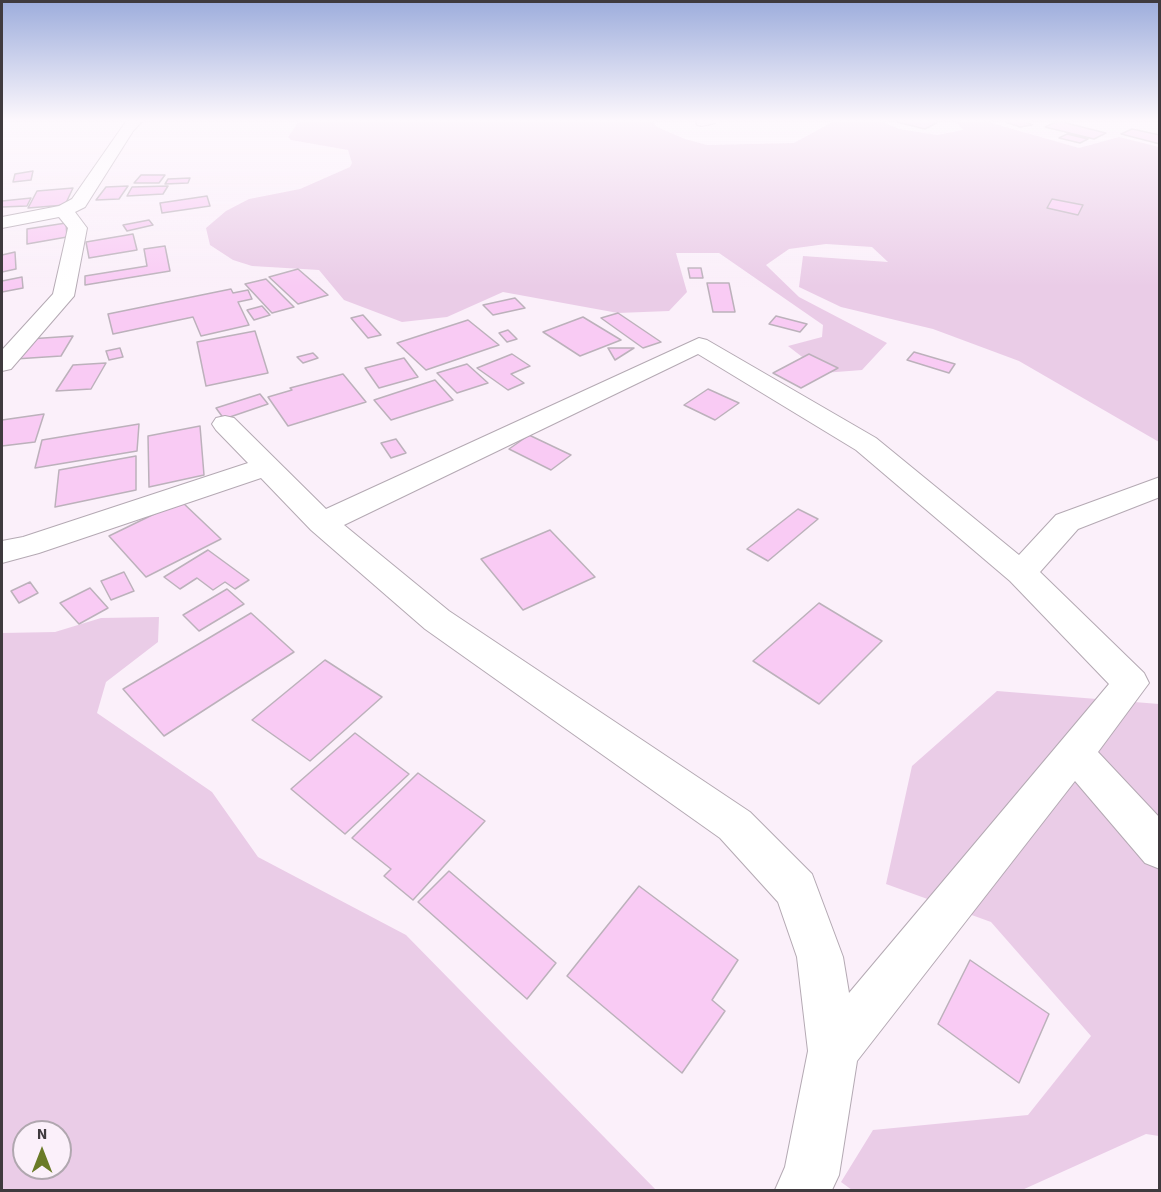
<!DOCTYPE html>
<style>
body{margin:0}
#map{position:relative;width:1161px;height:1192px;overflow:hidden;background:#fbf0fa;font-family:"Source Sans 3",sans-serif}
canvas{display:block}
.frame{position:absolute;inset:0;border:3px solid #3f3a3e;pointer-events:none}
.north{position:absolute;left:12px;top:1120px;width:60px;height:60px;box-sizing:border-box;background:#fbf0fa;border:2px solid #b0a7af;border-radius:50%;rotate:0deg;font-size:16px;font-weight:700;line-height:24px;text-align:center;color:#3f3a3e}
.north::after{content:'';display:block;margin:auto;width:21px;height:27px;background:#6a7a27;clip-path:polygon(50% 0,100% 100%,50% 72%,0 100%)}
</style>
<div id="map">
<canvas width="1161" height="1192"></canvas>
<div class="frame"></div>
<div class="north">N</div>
</div>
<script>
const ctx = document.querySelector('canvas').getContext('2d');
ctx.lineJoin = 'round';
function fillPath(path, color) {
  ctx.fillStyle = color;
  ctx.fill(path, 'evenodd');
}
function trace(path, color, width, dash) {
  ctx.strokeStyle = color;
  ctx.lineWidth = width;
  ctx.lineCap = dash ? 'butt' : 'round';
  ctx.setLineDash(dash || []);
  ctx.stroke(path);
}
fillPath(new Path2D(`
 M300,120H651L657,127L685,139L707,145L794,143L836,120H878L899,129L937,135L963,130L954,120H981L1079,148L1119,137L1159,147V442L1019,361L933,329L841,307L799,287L803,256L888,262L872,247L826,244L789,249L766,265L799,297L887,343L862,370L823,373L788,346L822,337L823,325L719,253H676L687,292L669,311L618,313L503,292L447,317L402,322L344,300L319,270L252,266L233,260L210,245L206,228L226,211L249,199L300,189L350,167L352,163L348,150L291,140L288,137Z
 M159,617L158,642L106,682L97,713L212,792L258,857L406,935L656,1190H2V633L55,632L101,618ZM24,1132H60V1168H24Z
 M997,691L1159,704V1136L1146,1134L1022,1190H852L841,1182L873,1130L1028,1115L1091,1036L991,922L886,884L912,766Z`), '#eacce7');
const building = new Path2D(`
 M900,120H930L938,122L925,129L897,122Z
 M1000,120H1020L1032,125L1020,127Z
 M1058,121L1106,133L1094,139L1045,127Z
 M1132,129L1160,135V144L1121,134Z
 M1067,134L1088,139L1080,143L1059,138Z
 M33,171L31,180L13,182L15,174Z
 M141,175H165L159,183H134Z
 M190,178L188,183L165,184L168,179Z
 M128,186L119,199L96,200L106,187Z
 M168,186L163,194L127,196L132,187Z
 M73,188L65,205L28,208L37,191Z
 M207,196L210,206L162,213L160,203Z
 M31,198L27,206L2,207V201Z
 M1052,199L1083,205L1078,215L1047,208Z
 M149,220L153,225L127,231L123,225Z
 M66,223L67,237L27,244V229Z
 M133,234L137,250L89,258L86,242Z
 M165,246L170,271L85,285V276L147,266L144,249Z
 M15,252L16,269L2,272V255Z
 M688,268H701L703,278H690Z
 M298,269L328,295L298,304L269,277Z
 M22,277L23,288L2,292V281Z
 M266,279L294,307L272,313L245,284Z
 M707,283H729L735,312H713Z
 M231,289L233,293L248,290L252,299L238,302L249,325L201,336L193,317L113,334L108,314Z
 M515,298L525,308L493,315L483,305Z
 M262,306L270,315L254,320L247,310Z
 M618,313L661,342L643,348L601,318Z
 M363,315L381,335L368,338L351,318Z
 M776,316L807,324L800,332L769,324Z
 M583,317L621,340L580,356L543,332Z
 M468,320L499,345L426,370L397,343Z
 M508,330L517,339L507,342L499,333Z
 M255,331L268,373L206,386L197,342Z
 M73,336L61,356L15,359L29,339Z
 M120,348L123,357L109,360L106,351Z
 M608,348H634L615,360Z
 M914,352L955,364L949,373L907,360Z
 M313,353L318,358L303,363L297,357Z
 M512,354L530,366L511,374L524,383L508,390L477,368Z
 M809,354L838,368L801,388L773,373Z
 M404,358L418,377L379,388L365,368Z
 M106,363L91,389L56,391L73,365Z
 M467,364L488,383L457,393L437,373Z
 M343,374L366,402L288,426L268,397L292,390L290,388Z
 M435,380L453,400L391,420L374,400Z
 M708,389L739,403L715,420L684,405Z
 M260,394L268,404L224,419L216,408Z
 M44,414L35,442L2,446V420Z
 M139,424L137,451L35,468L42,440Z
 M200,426L204,475L149,487L148,436Z
 M529,435L571,455L551,470L509,449Z
 M396,439L406,453L391,458L381,443Z
 M136,456V490L55,507L59,470Z
 M181,501L221,539L146,577L109,536Z
 M798,509L818,519L768,561L747,549Z
 M550,530L595,577L523,610L481,559Z
 M208,550L249,580L235,589L225,582L213,590L197,578L180,589L164,577Z
 M124,572L134,591L111,600L101,581Z
 M30,582L38,593L19,603L11,591Z
 M90,588L108,608L79,624L60,603Z
 M227,589L244,604L199,631L183,615Z
 M819,603L882,641L819,704L753,661Z
 M251,613L294,652L164,736L123,689Z
 M325,660L382,697L310,761L252,720Z
 M355,733L409,774L345,834L291,789Z
 M418,773L485,821L413,900L384,876L391,869L352,838Z
 M449,871L556,963L527,999L418,902Z
 M639,886L738,960L712,1000L725,1011L682,1073L567,976Z
 M970,960L1049,1014L1019,1083L938,1024Z`);
fillPath(building, '#f9cbf4');
trace(building, '#bcb1bb', 1.5);
const minor = new Path2D(`
 M127,120H143L133,131L85,207L75,212L87,228L74,296L11,369L2,371V350L53,294L68,228L59,217L2,228V217L59,206L72,199Z
 M696,120H717L715,123L702,126L697,125Z
 M699,338L707,340L876,438L1019,555L1056,515L1160,477V497L1078,529L1040,572L1144,673L1149,683L1098,752L1160,818V869L1145,863L1075,781L857,1061L839,1175L832,1190H775L785,1167L808,1051L797,957L778,902L720,838L425,629L311,530L261,478L39,553L2,563V541L23,537L248,463L216,430L212,424L216,418L225,416L234,418L326,509ZM698,354L856,450L1010,581L1109,684L849,993L843,957L812,874L750,812L449,611L344,525Z`);
trace(minor, '#b4a9b3', 2);
fillPath(minor, '#fff');
const sky = ctx.createLinearGradient(0, 0, 0, 287);
sky.addColorStop(0, '#9daddc');
sky.addColorStop(0.42, '#fdf8fd');
sky.addColorStop(1, '#fdf8fd00');
ctx.fillStyle = sky;
ctx.fillRect(0, 0, 1161, 287);
</script>
